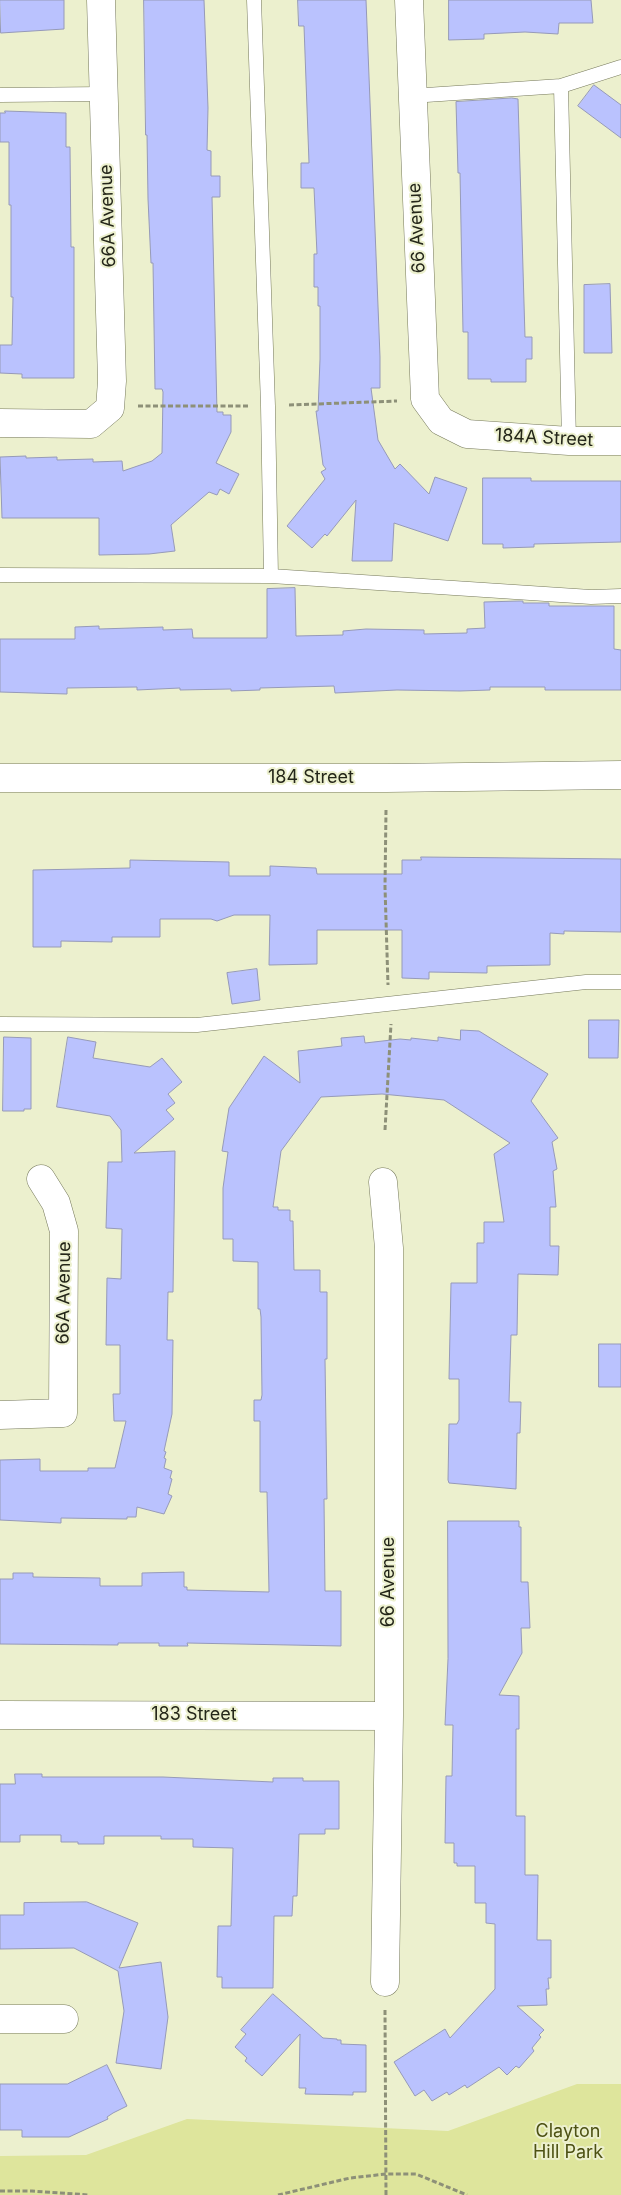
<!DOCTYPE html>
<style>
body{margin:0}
canvas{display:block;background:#ecf0ce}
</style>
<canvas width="621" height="2195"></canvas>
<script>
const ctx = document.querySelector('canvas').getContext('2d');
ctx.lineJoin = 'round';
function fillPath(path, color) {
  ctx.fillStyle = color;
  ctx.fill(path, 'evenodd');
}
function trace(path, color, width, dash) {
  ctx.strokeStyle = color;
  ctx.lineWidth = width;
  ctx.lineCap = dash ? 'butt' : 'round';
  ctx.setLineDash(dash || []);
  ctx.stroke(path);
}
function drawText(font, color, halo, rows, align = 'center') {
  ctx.font = font + ' Inter,sans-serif';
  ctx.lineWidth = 4;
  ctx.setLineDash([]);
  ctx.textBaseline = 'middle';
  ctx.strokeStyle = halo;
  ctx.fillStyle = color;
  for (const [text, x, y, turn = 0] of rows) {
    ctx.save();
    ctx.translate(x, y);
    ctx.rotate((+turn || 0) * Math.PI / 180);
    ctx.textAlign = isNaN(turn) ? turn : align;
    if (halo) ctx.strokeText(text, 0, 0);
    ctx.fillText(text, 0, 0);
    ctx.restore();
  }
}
fillPath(new Path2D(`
 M577,2084H621V2195H0V2156L86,2155L187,2119L448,2131Z`), '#dee59c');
const building = new Path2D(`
 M0,0H64V29L1,33Z
 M144,0H204L208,108L207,150L211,151V176H220V197H212L217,412H223V415H231V432L216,463L239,474L229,494L220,489L217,495L209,492L171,525L175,551L149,554L99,555V518H2L0,457L26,456V458L57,457V460L93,459V462L122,461L123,471L152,461L162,453L163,392L162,389H155L153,263H151L148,199L147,135H146Z
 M298,0H366L380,357V388H371L378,440L395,469L400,464L429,494L435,477L467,488L448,541L394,523L392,561H352L356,500L327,536L325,534L312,548L287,526L325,479L321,472L326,469L323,465L316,411H318L320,359V306H318V287H314V254H317L314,188H301V163H309L304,26H299Z
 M449,0H591L593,23H559L558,34L525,32L484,34V39L449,40Z
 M594,85L621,105V138L578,106Z
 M512,98L518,99L525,337H532V359H526V382H491V379H468V332H463L460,173H458L456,102Z
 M5,111L66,113V147H70L71,247H74V378H22V374L0,373V345H12L13,297H11V205H9V142H0V113H5Z
 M610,284L612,353H584V285Z
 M483,478H531V481H621V542L534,544V547L503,548V544H483Z
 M295,588L296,636L343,635V631L366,629L424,630V634L467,633V629L485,628L484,602L519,601H523V603H549V606H614V649L621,650V690H545V687H490V690L460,691L397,690L335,693L334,686L260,688V690L231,691V689L180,690V688L137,690V687L67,688V694L0,692V639H75V627L99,626V629L163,627V630L192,629L193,638H267V589Z
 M421,857L621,859V932L564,931V934L550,933V965L487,966V973L429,972V979L402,978V930H317V964L269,965L270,915H234L217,921L211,919H160V937H112V942L61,941V947H33V870L130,868V860L229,862V876H270V866L316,868L317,874H402V860H421Z
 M257,969L260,1000L232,1004L227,973Z
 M589,1020H619L618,1058H589Z
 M461,1030L479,1031L548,1074L531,1101L558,1138L552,1142L557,1169L553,1171L556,1207H550V1246H559L558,1275L518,1274L517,1335H511L509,1402H521L520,1433H517L516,1489L449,1483L448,1480L449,1424H457L459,1420V1379H449L451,1283H477V1243H484V1222H504L494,1154L510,1143L444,1100L382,1094L321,1097L281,1151L273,1207H278V1210H290V1221H293L294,1270H320V1292H327V1359H325L327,1499H324L325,1591H341V1646L187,1643L188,1646H159V1643H118V1645L0,1644V1579H13V1573H33V1577L100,1578V1586H142V1573L184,1572V1587H187V1590L269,1592L267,1492H260V1421H254V1400H261L262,1395L261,1317L260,1309H258V1262L233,1261V1239H223V1188L228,1152L222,1151L229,1108L264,1056L300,1083L298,1051L342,1046L341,1038L364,1036L365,1043L400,1039L411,1040V1038L438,1041V1037L460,1040Z
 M4,1037L31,1038V1109H24V1111H3Z
 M68,1037L96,1042L93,1058L150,1067L162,1058L182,1082L168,1094L175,1103L166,1110L174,1119L134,1153L175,1151L173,1292H168L167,1340H173L172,1414L164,1451L166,1452L164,1458L166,1459L164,1468L172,1471L170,1478L172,1479L168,1494L172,1496L164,1514L137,1507L136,1517H127V1519L61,1518V1523L0,1520V1460L40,1459V1471H88V1468H115L126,1421H114L113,1394H120V1345H106L107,1278L121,1279L122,1229L106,1228L108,1162H122L121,1130L110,1116L57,1107Z
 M599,1344H621V1387H599Z
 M448,1521H519V1527H521V1582H528L530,1628H521L522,1653L499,1695L519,1696V1729H516V1816H525V1875H538L537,1940H551V1978H548L549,1989H546L547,2005L517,2006L544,2030L539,2035L541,2037L532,2048L534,2051L519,2068L516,2066L507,2075L499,2067L467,2088L465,2085L449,2095L447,2092L432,2101L424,2090L415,2096L394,2062L445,2029L450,2038L495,1989V1924L486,1923V1903H475V1866H457V1863H454V1843H445L446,1776H452L453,1725H445L448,1659Z
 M15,1774H42V1777H163L273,1782V1778H303V1781H339V1829H325V1834H299L297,1896H293L292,1916H274L273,1988H222V1977H217L218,1926H231L233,1848L193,1847V1839H161V1836H104V1844H78V1842H61V1835H20V1842H0V1784H15Z
 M87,1902L138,1923L119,1968L161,1962L168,2017L161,2069L116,2063L124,2011L118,1971L74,1948L0,1949V1915H24V1903Z
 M273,1994L323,2038L337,2039V2040H341V2044L366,2045V2092H353V2095L305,2094L306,2088H299L300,2034L262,2076L245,2061L247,2058L235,2047L246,2034L241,2030Z
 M107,2065L127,2106L113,2113L107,2117L108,2119L69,2137H22V2130H0V2084H67Z`);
fillPath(building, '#bac2fe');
trace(building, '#969ab8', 1);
const service = new Path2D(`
 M254,0L268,406L271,576
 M561,86L569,441
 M0,95L104,94
 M411,96L561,86L621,67
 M0,575L271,576L591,597L621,596
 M0,1024L197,1025L586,982H621`);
const minor = new Path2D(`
 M409,0L425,399L441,421L467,434L569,441H621
 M0,423L91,424L110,408L112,381L101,0
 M383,1182L389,1248V1716L385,1982
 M0,1415L63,1413L64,1231L56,1203L41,1179
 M0,1715L389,1716
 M0,2019H64`);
const secondary = new Path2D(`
 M0,778H387L621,775`);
trace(service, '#76795b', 15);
trace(minor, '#76795b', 29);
trace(secondary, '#76795b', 29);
trace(new Path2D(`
 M289,405L397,401
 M138,406H248
 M386,810L385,887L388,985
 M385,1130L391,1024
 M385,2010L386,2195
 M0,2191H32L89,2195
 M278,2195L350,2178L386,2174H416L467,2195`), '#8d9078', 3, [5, 2.5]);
trace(service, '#fff', 14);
trace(minor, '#fff', 28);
trace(secondary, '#fff', 28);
drawText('18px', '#242619', '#ecf0ce', [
 ["66A Avenue",108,216,-92],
 ["66 Avenue",417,228,-93],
 ["184A Street",544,438,3],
 ["184 Street",311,778],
 ["66A Avenue",64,1293,-89],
 ["66 Avenue",389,1582,-90],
 ["183 Street",194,1715]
]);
drawText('18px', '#4d5113', '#ecf0ce', [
 ["Clayton",568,2132],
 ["Hill Park",568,2153]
]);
</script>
